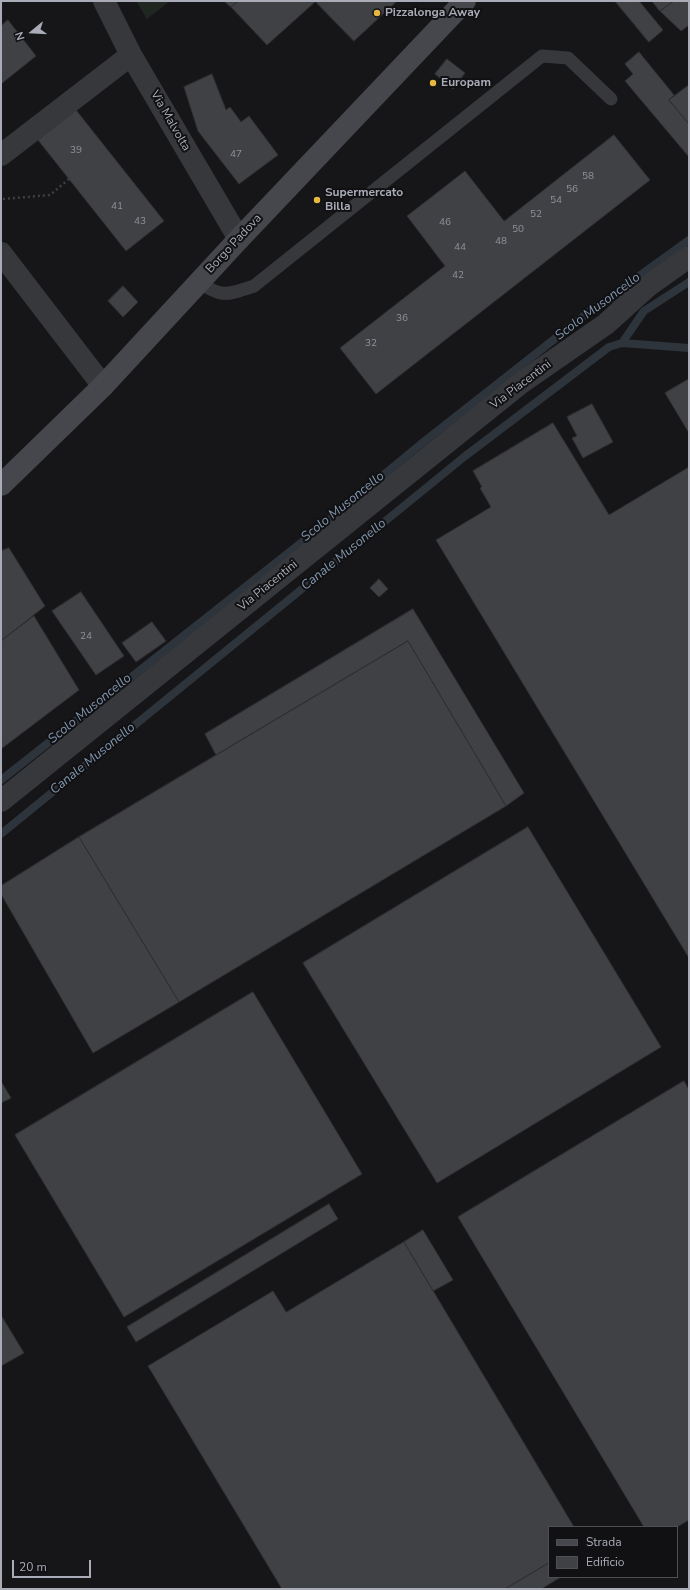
<!DOCTYPE html>
<style>
body{margin:0}
#map{position:relative;width:690px;height:1590px;overflow:hidden;background:#161618;font-family:"Nunito Sans",sans-serif}
canvas{display:block}
.frame{position:absolute;inset:0;border:2px solid #a9acb7;pointer-events:none}
.legend{position:absolute;left:548px;top:1526px;width:130px;height:52px;box-sizing:border-box;background:#111113;border:1px solid #4e4f55;margin:0;padding:5px 7px;list-style:none;font-size:12px;color:#a9acb7}
.legend li{display:flex;align-items:center;gap:8px;height:20px}
.legend b{width:20px;border:1px solid #4e4f55}
.north{position:absolute;left:12px;top:12px;width:40px;height:40px;-webkit-text-stroke:3px #111113;paint-order:stroke;rotate:252deg;font-size:11px;font-weight:700;line-height:16px;text-align:center;color:#a9acb7}
.north::after{content:'';display:block;margin:auto;width:14px;height:18px;background:#a9acb7;clip-path:polygon(50% 0,100% 100%,50% 72%,0 100%)}
.scale{position:absolute;left:12px;top:1560px;width:79px;height:18px;box-sizing:border-box;border:2px solid #a9acb7;border-top:0;padding-left:5px;font-size:12px;line-height:14px;white-space:nowrap;color:#a9acb7;-webkit-text-stroke:3px #111113;paint-order:stroke}
</style>
<div id="map">
<canvas width="690" height="1590"></canvas>
<div class="frame"></div>
<ul class="legend">
<li><b style="height:5px;background:#45474c"></b>Strada</li>
<li><b style="height:11px;background:#404145"></b>Edificio</li>
</ul>
<div class="north">N</div>
<div class="scale">20 m</div>
</div>
<script>
const ctx = document.querySelector('canvas').getContext('2d');
ctx.lineJoin = 'round';
function fillPath(path, color) {
  ctx.fillStyle = color;
  ctx.fill(path, 'evenodd');
}
function trace(path, color, width, dash) {
  ctx.strokeStyle = color;
  ctx.lineWidth = width;
  ctx.lineCap = dash ? 'butt' : 'round';
  ctx.setLineDash(dash || []);
  ctx.stroke(path);
}
function drawText(font, color, halo, rows, align = 'center') {
  ctx.font = font + ' "Nunito Sans",sans-serif';
  ctx.lineWidth = 4;
  ctx.setLineDash([]);
  ctx.textBaseline = 'middle';
  ctx.strokeStyle = halo;
  ctx.fillStyle = color;
  for (const [text, x, y, turn = 0] of rows) {
    ctx.save();
    ctx.translate(x, y);
    ctx.rotate((+turn || 0) * Math.PI / 180);
    ctx.textAlign = isNaN(turn) ? turn : align;
    if (halo) ctx.strokeText(text, 0, 0);
    ctx.fillText(text, 0, 0);
    ctx.restore();
  }
}
fillPath(new Path2D(`
 M136,1H170L147,19Z`), '#202721');
trace(new Path2D(`
 M622,343L689,348
 M1,780L301,543L421,444L594,308L615,297L635,279L689,240
 M1,834L464,457L609,347L622,343L644,311L689,282`), '#2d343b', 8);
const building = new Path2D(`
 M224,1H238L231,7Z
 M238,1H316L267,45L231,7Z
 M315,1H397L354,41Z
 M615,1H639L663,30L649,42Z
 M652,1H674L660,11Z
 M674,1H689V25L681,31L660,11Z
 M8,20L36,56L1,84V26Z
 M639,52L674,95L669,100L689,124V157L625,81L633,74L625,64Z
 M447,59L465,73L453,89L435,74Z
 M212,74L226,110L230,107L241,122L249,116L278,155L239,184L198,131L184,87Z
 M689,85V124L669,100Z
 M76,110L164,221L126,251L38,140Z
 M614,135L650,180L376,394L340,348L445,266L407,216L465,171L504,221Z
 M123,286L138,302L123,317L108,301Z
 M689,379V433L665,393Z
 M592,404L613,442L583,458L572,438L577,436L567,417Z
 M553,423L609,515L689,467V958L436,540L491,507L480,488L482,487L473,471Z
 M9,548L45,606L1,641V551Z
 M379,579L388,589L379,597L370,588Z
 M81,592L124,656L96,675L52,611Z
 M413,609L524,793L506,806L408,641L216,755L205,734Z
 M34,616L79,690L1,749V641Z
 M152,622L166,641L136,662L122,643Z
 M408,641L506,806L179,1002L79,837Z
 M528,827L661,1047L437,1183L303,963Z
 M79,837L179,1002L93,1053L1,894V886Z
 M253,992L362,1174L124,1317L15,1135Z
 M1,1081L11,1098L1,1103Z
 M684,1081L689,1090V1520L677,1527H644L458,1217Z
 M329,1204L338,1219L136,1342L127,1327Z
 M423,1230L453,1280L433,1291L404,1242Z
 M404,1242L574,1527H549V1563L505,1589H282L148,1366L273,1291L286,1312Z
 M1,1315L24,1353L1,1366Z
 M549,1563V1577H561L541,1589H505Z`);
fillPath(building, '#404145');
trace(building, '#303033', 1);
trace(new Path2D(`
 M3,199L50,195L69,179`), '#3d3f43', 2.5, [2, 3]);
trace(new Path2D(`
 M199,282C223,299 228,294 254,286L542,56L568,58L611,99`), '#37383c', 13);
trace(new Path2D(`
 M104,1L131,55L239,239
 M1,155L131,55
 M1,253L103,386
 M1,801L521,383L606,324L648,286L689,257`), '#37383c', 22);
trace(new Path2D(`
 M1,485L103,386L239,239L465,1`), '#45474c', 22);
for (const [x, y, r, color] of [
 [377,13,4,"#e6b840"],
 [433,83,4,"#e6b840"],
 [317,200,4,"#e6b840"]
]) {
  const dot = new Path2D();
  dot.arc(x, y, r, 0, 2 * Math.PI);
  ctx.fillStyle = color;
  ctx.fill(dot);
  trace(dot, '#111113', 1.5);
}
drawText('10px', '#8f919a', null, [
 ["39",76,151],
 ["47",236,155],
 ["58",588,177],
 ["56",572,190],
 ["54",556,201],
 ["41",117,207],
 ["52",536,215],
 ["43",140,222],
 ["46",445,223],
 ["50",518,230],
 ["48",501,242],
 ["44",460,248],
 ["42",458,276],
 ["36",402,319],
 ["32",371,344],
 ["24",86,637]
]);
drawText('bold 12px', '#a9acb7', '#111113', [
 ["Pizzalonga Away",385,13],
 ["Europam",441,83],
 ["Supermercato",325,193],
 ["Billa",325,207]
], 'left');
drawText('12px', '#a9acb7', '#111113', [
 ["Via Malvolta",170,121,60],
 ["Borgo Padova",234,244,-47],
 ["Via Piacentini",521,385,-37],
 ["Via Piacentini",268,586,-39]
]);
drawText('italic 13px', '#8297af', '#111113', [
 ["Scolo Musoncello",598,307,-37],
 ["Scolo Musoncello",343,507,-39],
 ["Canale Musonello",344,555,-39],
 ["Scolo Musoncello",90,709,-39],
 ["Canale Musonello",93,759,-39]
]);
</script>
